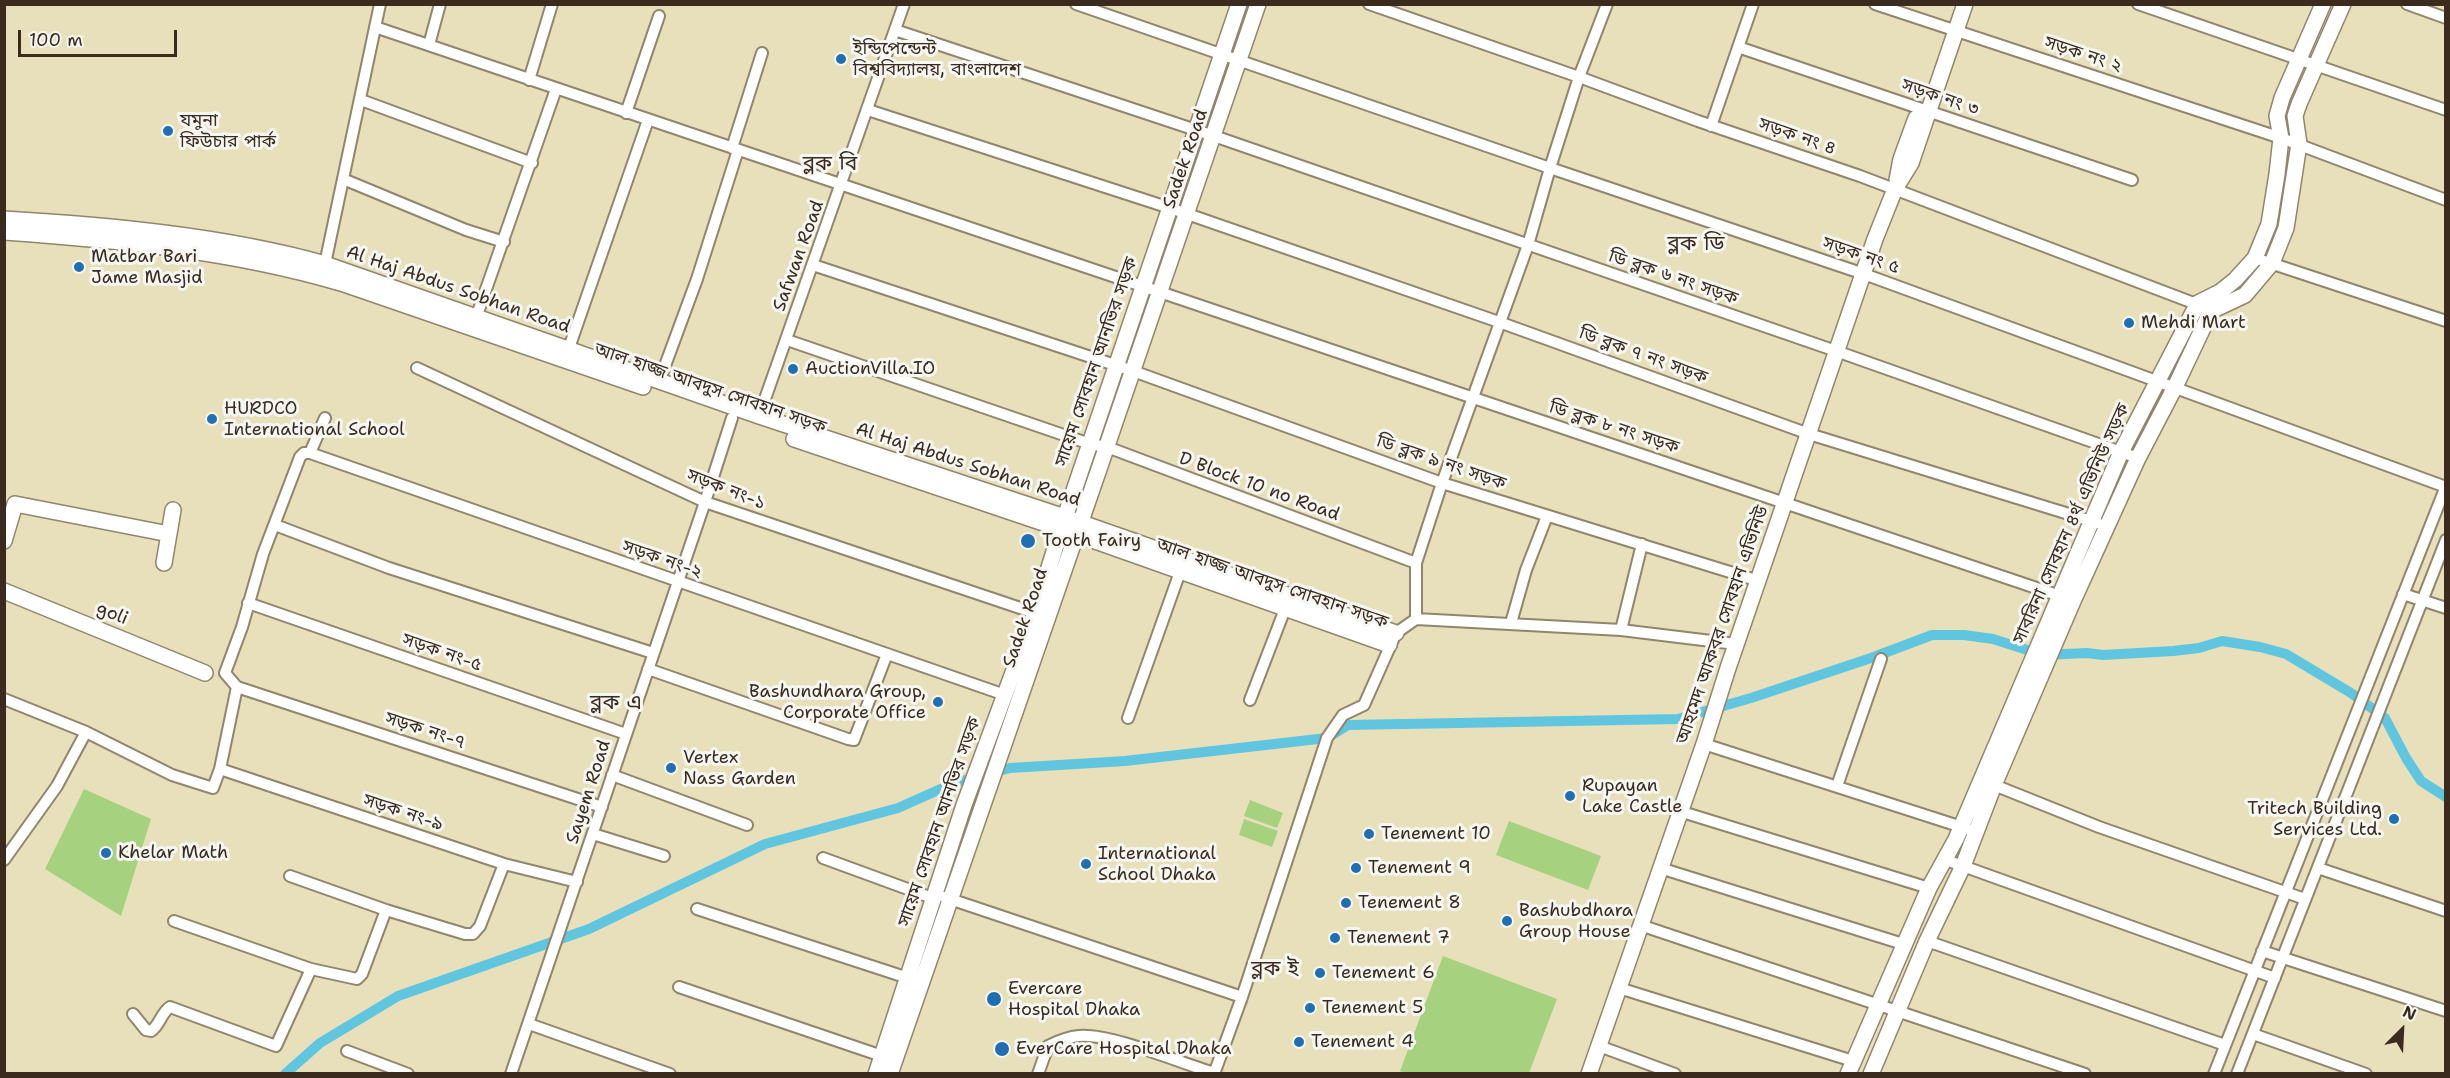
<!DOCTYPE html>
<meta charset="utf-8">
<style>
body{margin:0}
#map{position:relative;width:2450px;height:1078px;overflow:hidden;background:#e7e0bb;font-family:"Shantell Sans",sans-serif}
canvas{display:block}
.frame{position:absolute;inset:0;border:6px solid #3b2a1e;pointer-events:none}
.north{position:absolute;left:2372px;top:1000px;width:60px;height:60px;-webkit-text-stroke:4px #f6f6f2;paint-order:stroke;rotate:24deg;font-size:16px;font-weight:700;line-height:24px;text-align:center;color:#3b2a1e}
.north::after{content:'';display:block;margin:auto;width:21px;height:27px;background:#3b2a1e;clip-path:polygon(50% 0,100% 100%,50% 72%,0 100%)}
.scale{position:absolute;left:18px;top:30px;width:159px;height:27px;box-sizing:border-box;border:3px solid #3b2a1e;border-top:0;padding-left:8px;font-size:18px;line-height:21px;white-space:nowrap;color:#3b2a1e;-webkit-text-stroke:4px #f6f6f2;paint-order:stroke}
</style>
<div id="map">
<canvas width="2450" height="1078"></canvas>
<div class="frame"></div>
<div class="north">N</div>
<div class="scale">100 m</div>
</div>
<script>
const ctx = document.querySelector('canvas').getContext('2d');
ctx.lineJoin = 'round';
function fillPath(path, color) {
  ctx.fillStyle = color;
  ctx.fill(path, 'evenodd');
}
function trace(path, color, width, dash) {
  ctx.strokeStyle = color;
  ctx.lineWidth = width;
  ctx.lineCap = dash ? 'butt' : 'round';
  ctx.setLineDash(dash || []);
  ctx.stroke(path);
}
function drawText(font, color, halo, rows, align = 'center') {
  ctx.font = font + ' "Shantell Sans","Noto Sans Bengali",sans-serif';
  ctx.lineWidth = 6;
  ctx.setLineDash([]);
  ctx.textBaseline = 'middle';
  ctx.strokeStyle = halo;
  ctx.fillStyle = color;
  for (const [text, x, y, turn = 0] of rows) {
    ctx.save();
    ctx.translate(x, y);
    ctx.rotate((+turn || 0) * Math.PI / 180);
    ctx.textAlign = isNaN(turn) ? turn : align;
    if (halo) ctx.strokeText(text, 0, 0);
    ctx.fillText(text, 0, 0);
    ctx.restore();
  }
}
fillPath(new Path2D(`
 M84,789L151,819L121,916L45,869Z
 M1250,800L1283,813L1277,828L1244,816Z
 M1244,819L1278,831L1272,847L1239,835Z
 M1509,821L1601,856L1588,890L1496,855Z
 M1443,956L1557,999L1529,1073L1407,1074L1400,1071Z`), '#a6d27f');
trace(new Path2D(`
 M285,1074L320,1043L398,996L589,929L765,844L898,808L954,783L1010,768L1125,761L1327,738L1348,725L1678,719L1751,698L1871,658L1932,635H1964L1993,639L2043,655L2087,653L2103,655L2173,651L2199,648L2222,641L2260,647L2286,654L2351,693L2385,718L2406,758L2421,781L2446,797`), '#60c5de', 10);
const street = new Path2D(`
 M1076,4L1550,168L1528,245L1442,483L1416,563V619L1396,633L1364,705L1343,715L1327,738L1242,997L1214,1074
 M1369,4L1579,77L1698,121L1860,176L2204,307
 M1607,4L1579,77L1550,168L1864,274L2446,487
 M1875,4L2281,138L2446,200
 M2138,4L2446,110
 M2407,4L2446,18
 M375,27L2066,598
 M895,30L1214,136L1836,351L2138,458
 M429,45L440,4
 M1738,47L2132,180
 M529,80L552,4
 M361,100L532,163
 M868,110L1170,208L1499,322L1809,434L2098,523
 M626,113L659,16
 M1711,126L1753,4
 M732,148L762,53
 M343,179L466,230L504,242
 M2255,258L2446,321
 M325,264L380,4
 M813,265L1133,371L1442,483L1759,581
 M476,318L556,89
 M787,340L1090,444L1107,447L1416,563
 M569,348L648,120
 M417,368L705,502L1035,613
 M659,382L697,279L738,150
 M759,416L904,4
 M325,418L310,453H304L300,457L263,554L242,627L225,673L237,687L602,807
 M310,453L1005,695
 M275,525L389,568L653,653
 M2403,594L2446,608
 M248,603L626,734
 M1416,619L1621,630L1736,644
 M1511,623L1526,570L1547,516
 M1621,630L1642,544
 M648,669L848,739L854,740L887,654
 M4,699L86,732L172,775L213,788L220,769L237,687
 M1250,700L1285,609
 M1128,718L1180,572
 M1704,744L1968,829
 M220,769L504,864L577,882
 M612,775L747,825
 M1994,785L2099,827L2305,899
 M1837,786L1881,659
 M1679,811L1929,888
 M593,834L664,856
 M823,858L935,899
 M4,860L57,786L86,732
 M1946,860L2275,978
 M1660,868L1903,944
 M2318,868L2446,911
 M290,876L386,910L465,934H473L480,926L504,864
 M944,897L1242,997
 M697,909L908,978
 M174,921L311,969L357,979L362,974L386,910
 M1640,925L2085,1074
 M1927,941L2225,1045
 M2262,951L2446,1011
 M679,987L882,1056
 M1619,988L1853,1061
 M133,1014L146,1030L151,1031C160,1025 161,1013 170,1007L276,1046L311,969
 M529,1024L670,1074
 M2253,1034L2366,1074
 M1599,1046L1675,1074
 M347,1051L408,1074
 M511,1074L705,502L732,418
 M1038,1074L1048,1046C1058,1041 1067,1037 1079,1036C1110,1033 1181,1063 1214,1073
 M2214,1074L2446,486
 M2237,1074L2446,540`);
const secondary = new Path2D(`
 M1897,180L1901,159L1916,118
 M4,219C107,225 226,236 325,264L759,416L1065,517L1396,633
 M4,232C118,240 232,251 341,283L643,387
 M794,439L1061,529L1389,645
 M4,541L15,504L169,534
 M164,563L173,510L169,534
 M4,591L205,673
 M876,1074L964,805L1035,613L1061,529L1239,4
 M890,1074C1013,718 1137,361 1258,4
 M1589,1074L1704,744L1728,668L1875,239L1895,189L1911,163L1965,4
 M1848,1074L1929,888L1956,839L2121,452L2198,303L2220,292L2235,280L2255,258L2269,224L2277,174L2281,138L2277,116L2282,98L2323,4
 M1871,1074L1927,941L1963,866L1994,785L2073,601L2138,458L2175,387L2211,311L2245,295L2272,263L2286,228L2299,144L2295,116L2299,104L2343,4`);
trace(street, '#91856c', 14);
trace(secondary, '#91856c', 18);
trace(street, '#fff', 10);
trace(secondary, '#fff', 15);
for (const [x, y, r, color] of [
 [841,59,6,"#1f6fb2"],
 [168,131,6,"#1f6fb2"],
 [79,267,6,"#1f6fb2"],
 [2129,323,6,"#1f6fb2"],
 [793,369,6,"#1f6fb2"],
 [212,419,6,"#1f6fb2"],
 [1028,541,8,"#1f6fb2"],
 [938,702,6,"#1f6fb2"],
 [671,768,6,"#1f6fb2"],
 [1570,796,6,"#1f6fb2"],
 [2394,819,6,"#1f6fb2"],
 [1369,834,6,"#1f6fb2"],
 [106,853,6,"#1f6fb2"],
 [1086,864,6,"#1f6fb2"],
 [1356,868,6,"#1f6fb2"],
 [1346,903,6,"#1f6fb2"],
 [1507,921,6,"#1f6fb2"],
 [1335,938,6,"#1f6fb2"],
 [1320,973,6,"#1f6fb2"],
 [994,999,8,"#1f6fb2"],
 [1310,1008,6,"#1f6fb2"],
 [1299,1042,6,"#1f6fb2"],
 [1002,1049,8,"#1f6fb2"]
]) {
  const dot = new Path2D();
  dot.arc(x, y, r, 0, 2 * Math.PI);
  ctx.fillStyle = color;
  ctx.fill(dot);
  trace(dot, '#f6f6f2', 2);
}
drawText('18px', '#3b2a1e', '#f6f6f2', [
 ["ইন্ডিপেন্ডেন্ট",853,49],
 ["বিশ্ববিদ্যালয়, বাংলাদেশ",853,70],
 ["যমুনা",180,121],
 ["ফিউচার পার্ক",180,142],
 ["Matbar Bari",91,257],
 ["Jame Masjid",91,278],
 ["Mehdi Mart",2141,323],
 ["AuctionVilla.IO",805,369],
 ["HURDCO",224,409],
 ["International School",224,430],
 ["Tooth Fairy",1042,541],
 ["Bashundhara Group,",926,692,"right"],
 ["Corporate Office",926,713,"right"],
 ["Vertex",683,758],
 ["Nass Garden",683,779],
 ["Rupayan",1582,786],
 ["Lake Castle",1582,807],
 ["Tritech Building",2382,809,"right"],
 ["Services Ltd.",2382,830,"right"],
 ["Tenement 10",1381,834],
 ["Khelar Math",118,853],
 ["International",1098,854],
 ["School Dhaka",1098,875],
 ["Tenement 9",1368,868],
 ["Tenement 8",1358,903],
 ["Bashubdhara",1519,911],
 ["Group House",1519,932],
 ["Tenement 7",1347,938],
 ["Tenement 6",1332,973],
 ["Evercare",1008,989],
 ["Hospital Dhaka",1008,1010],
 ["Tenement 5",1322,1008],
 ["Tenement 4",1311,1042],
 ["EverCare Hospital Dhaka",1016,1049]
], 'left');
drawText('18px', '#3b2a1e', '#f6f6f2', [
 ["সড়ক নং ২",2083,55,18],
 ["সড়ক নং ৩",1940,98,19],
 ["সড়ক নং ৪",1797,137,19],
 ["Sadek Road",1186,159,-71],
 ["Safwan Road",799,256,-70],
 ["সড়ক নং ৫",1861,256,19],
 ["ডি ব্লক ৬ নং সড়ক",1673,278,19],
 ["Al Haj Abdus Sobhan Road",458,290,19],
 ["ডি ব্লক ৭ নং সড়ক",1643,356,20],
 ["সায়েম সোবহান আনভির সড়ক",1097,362,-71],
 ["আল হাজ্জ আবদুস সোবহান সড়ক",710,389,19],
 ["ডি ব্লক ৮ নং সড়ক",1614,428,18],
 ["ডি ব্লক ৯ নং সড়ক",1441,463,19],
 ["Al Haj Abdus Sobhan Road",968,465,18],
 ["D Block 10 no Road",1259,487,20],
 ["সড়ক নং-১",726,490,21],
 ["সাবরিনা সোবহান ৪র্থ এভিনিউ সড়ক",2072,524,-66],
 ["সড়ক নং-২",662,560,19],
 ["আল হাজ্জ আবদুস সোবহান সড়ক",1272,584,19],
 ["goli",112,614,22],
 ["Sadek Road",1026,618,-71],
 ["আহমেদ আকবর সোবহান এভিনিউ",1723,625,-71],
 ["সড়ক নং-৫",442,653,19],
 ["সড়ক নং-৭",425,731,18],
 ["Sayem Road",589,792,-72],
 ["সড়ক নং-৯",403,813,18],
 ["সায়েম সোবহান আনভির সড়ক",940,822,-71]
]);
drawText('21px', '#3b2a1e', '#f6f6f2', [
 ["ব্লক বি",830,165],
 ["ব্লক ডি",1696,245],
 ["ব্লক এ",616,704],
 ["ব্লক ই",1275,970]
]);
</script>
